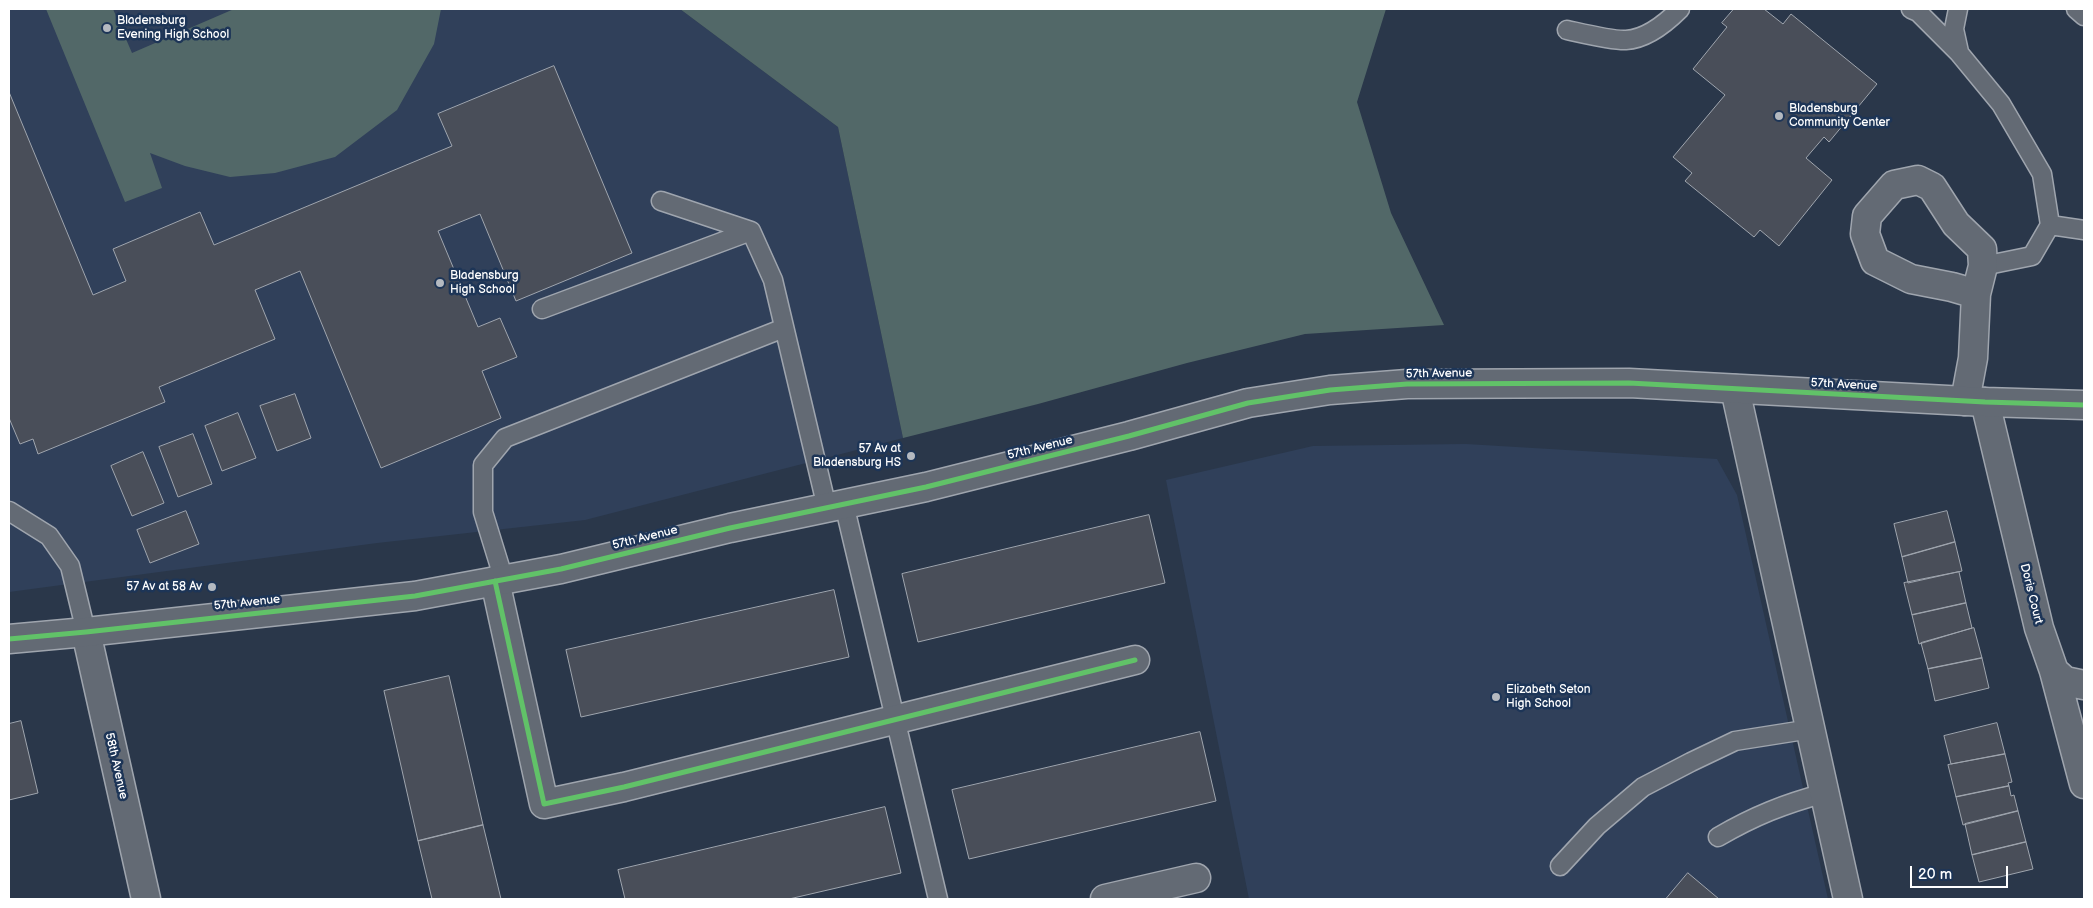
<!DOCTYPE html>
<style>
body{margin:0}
#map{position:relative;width:2093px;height:908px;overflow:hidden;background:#2a374a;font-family:"Balsamiq Sans",sans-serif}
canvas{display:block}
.frame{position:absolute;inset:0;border:10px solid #fff;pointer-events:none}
.scale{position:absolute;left:1910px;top:866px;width:98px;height:22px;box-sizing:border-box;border:2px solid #fff;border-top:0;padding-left:6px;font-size:15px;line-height:18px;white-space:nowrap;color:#fff;-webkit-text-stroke:4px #1d3557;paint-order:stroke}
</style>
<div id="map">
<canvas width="2093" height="908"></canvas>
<div class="frame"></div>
<div class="scale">20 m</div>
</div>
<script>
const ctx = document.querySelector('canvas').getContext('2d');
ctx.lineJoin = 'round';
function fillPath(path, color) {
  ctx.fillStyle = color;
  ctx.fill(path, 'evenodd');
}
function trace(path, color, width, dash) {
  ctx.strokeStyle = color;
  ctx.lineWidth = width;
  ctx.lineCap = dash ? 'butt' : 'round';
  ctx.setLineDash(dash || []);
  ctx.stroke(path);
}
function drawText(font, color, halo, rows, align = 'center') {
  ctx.font = font + ' "Balsamiq Sans",sans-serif';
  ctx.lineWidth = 5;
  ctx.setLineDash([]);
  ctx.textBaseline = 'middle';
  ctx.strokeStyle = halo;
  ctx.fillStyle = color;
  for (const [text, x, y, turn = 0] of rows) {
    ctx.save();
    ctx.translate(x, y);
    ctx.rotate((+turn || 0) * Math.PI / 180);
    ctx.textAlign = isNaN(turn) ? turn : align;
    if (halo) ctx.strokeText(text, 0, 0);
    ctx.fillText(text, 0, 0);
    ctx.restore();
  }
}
fillPath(new Path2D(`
 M9,9H680L838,127L903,438L585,520L377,543L9,592Z
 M1466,444L1717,459L1737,495L1828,899H1249L1166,480L1313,446Z`), '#30405a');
fillPath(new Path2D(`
 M46,9H113L132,53L234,9H441L434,44L397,110L335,157L275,173L230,177L185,166L150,153L162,188L125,202Z
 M680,9H1386L1357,102L1391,213L1444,325L1305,334L1187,363L1038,404L903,438L838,127Z`), '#526868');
const building = new Path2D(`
 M1734,9H1764L1783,24L1791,14L1877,84L1829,142L1824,137L1806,158L1832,180L1779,246L1760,230L1754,237L1685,181L1692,173L1673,157L1725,95L1693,69L1727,27L1722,23Z
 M554,66L632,253L516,301L480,214L438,231L478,327L500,318L517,357L482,371L501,418L381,468L300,271L255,290L275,339L159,387L165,402L38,454L33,439L20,444L9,418V92L93,295L126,281L113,249L200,212L214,245L452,146L438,114Z
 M295,394L311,438L277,451L260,406Z
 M238,413L256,458L222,471L205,426Z
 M193,434L212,484L178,497L159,447Z
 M143,452L164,503L132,516L111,466Z
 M186,511L199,544L150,563L137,530Z
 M1947,511L1955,542L1902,557L1894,524Z
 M1149,515L1165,583L918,642L902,574Z
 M1955,542L1962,571L1908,583L1902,557Z
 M1959,572L1966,603L1912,615L1904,583Z
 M834,590L849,657L581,717L566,650Z
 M1966,603L1972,628L1919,644L1912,615Z
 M1974,628L1982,658L1928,669L1921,643Z
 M1982,658L1989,688L1935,701L1928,669Z
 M449,676L483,825L418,841L384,691Z
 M21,721L38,793L9,800V724Z
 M1997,723L2005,754L1951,764L1944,736Z
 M1200,732L1216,801L969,859L952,790Z
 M2005,754L2012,782L2008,783L2009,786L1956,797L1948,765Z
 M2009,786L2011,796L2014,795L2018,811L1963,825L1956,797Z
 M885,807L901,873L789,899H625L618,870Z
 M2018,811L2026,842L1972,855L1965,824Z
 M483,825L501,899H432L418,841Z
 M2026,842L2033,869L1979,882L1972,855Z
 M1688,873L1719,899H1666Z`);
fillPath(building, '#494e59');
trace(building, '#9fa5ae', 1);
const lane = new Path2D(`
 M1911,9L1918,12L1959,53L2001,104L2042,174L2050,225L2032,256L1983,266
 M1958,9L1954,29L1959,52
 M2076,9L2084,16
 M1567,30C1581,33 1614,41 1626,40C1646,39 1666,23 1680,9
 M661,201L751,231L773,280L827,508
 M2050,225L2084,230
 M542,309L751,231
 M844,504L938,899
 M9,511L49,536L70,566L86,632
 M504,580L483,512V465L505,438L784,328
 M1718,837C1754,816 1784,804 1825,793
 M1560,866L1597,826L1643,787L1691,762L1735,741L1811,729`);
const street = new Path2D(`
 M1735,389L1848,899
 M1965,401L1973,358L1976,294L1983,266L1982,249L1956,224L1932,187L1918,180L1894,185L1867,216L1865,234L1875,261L1911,279L1952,287L1976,294
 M1985,402L2039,628L2054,671L2084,784
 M495,581L544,804L624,787L1135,660
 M86,632L146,899
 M2054,671L2065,681L2084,685
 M1105,899L1196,878`);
const secondary = new Path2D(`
 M9,639L86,632L415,596L561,569L730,528L926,487L1129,436L1248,403L1330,390L1407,384L1629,383L1985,402L2084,405`);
trace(lane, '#9fa5ae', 21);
trace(street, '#9fa5ae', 31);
trace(secondary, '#9fa5ae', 31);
trace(lane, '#636a74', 18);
trace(street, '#636a74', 28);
trace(secondary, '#636a74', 28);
trace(new Path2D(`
 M495,581L544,804L624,787L1135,660
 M9,639L86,632L415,596L561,569L730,528L926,487L1129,436L1248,403L1330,390L1407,384L1629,383L1985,402L2084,405`), '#61c268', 5);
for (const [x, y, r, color] of [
 [107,28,5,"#b4b9c0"],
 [1779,116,5,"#b4b9c0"],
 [440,283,5,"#b4b9c0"],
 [911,456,5,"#b4b9c0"],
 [212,587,5,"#b4b9c0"],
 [1496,697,5,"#b4b9c0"]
]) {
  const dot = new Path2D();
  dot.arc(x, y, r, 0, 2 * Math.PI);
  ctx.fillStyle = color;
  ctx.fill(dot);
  trace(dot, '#1d3557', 2);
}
drawText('12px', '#fff', '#1d3557', [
 ["Bladensburg",117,21],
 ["Evening High School",117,35],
 ["Bladensburg",1789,109],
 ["Community Center",1789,123],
 ["Bladensburg",450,276],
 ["High School",450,290],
 ["57 Av at",901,449,"right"],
 ["Bladensburg HS",901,463,"right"],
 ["57 Av at 58 Av",202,587,"right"],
 ["Elizabeth Seton",1506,690],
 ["High School",1506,704]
], 'left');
drawText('12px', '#fff', '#1d3557', [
 ["57th Avenue",1439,374,-1],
 ["57th Avenue",1844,385,3],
 ["57th Avenue",1040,448,-14],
 ["57th Avenue",645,538,-14],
 ["Doris Court",2031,594,76],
 ["57th Avenue",247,603,-6],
 ["58th Avenue",116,766,77]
]);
</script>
